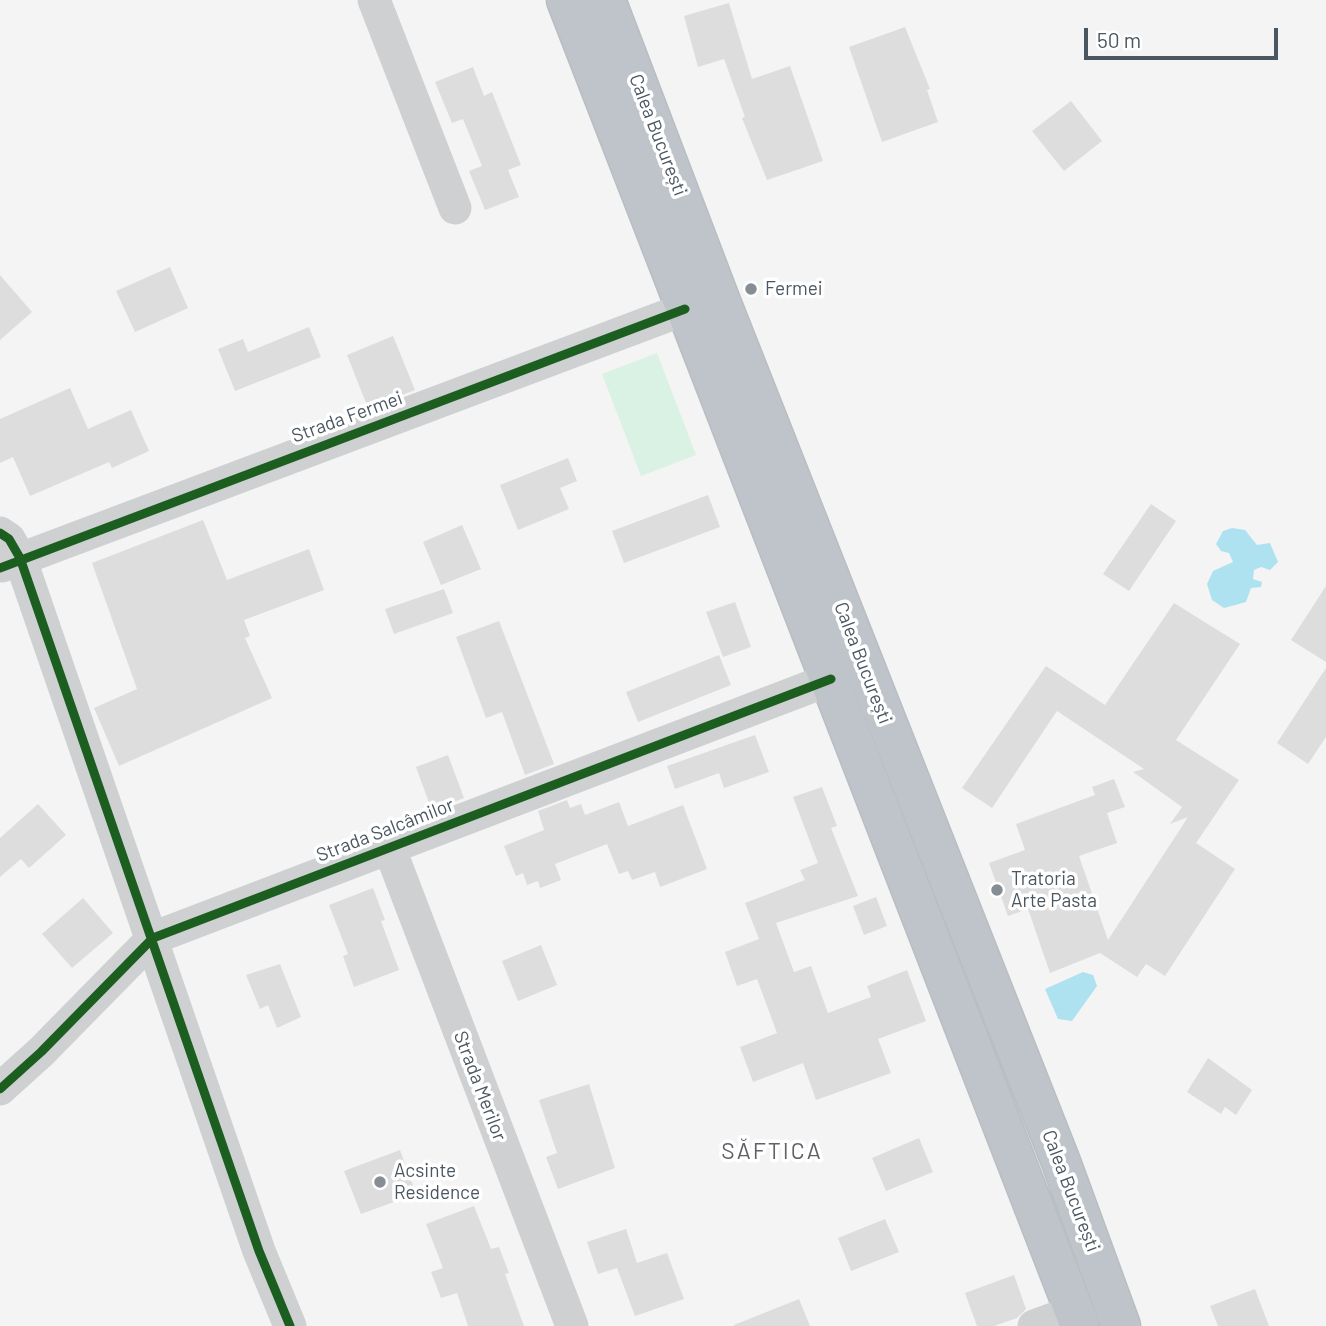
<!DOCTYPE html>
<meta charset="utf-8">
<style>
body{margin:0}
#map{position:relative;width:1326px;height:1326px;overflow:hidden;background:#f4f4f4;font-family:Barlow,sans-serif}
canvas{display:block}
.scale{position:absolute;left:1084px;top:28px;width:194px;height:32px;box-sizing:border-box;border:4px solid #4a5661;border-top:0;padding-left:9px;font-size:21px;line-height:24px;white-space:nowrap;color:#4a5661;-webkit-text-stroke:5px #fff;paint-order:stroke}
</style>
<div id="map">
<canvas width="1326" height="1326"></canvas>
<div class="scale">50 m</div>
</div>
<script>
const ctx = document.querySelector('canvas').getContext('2d');
ctx.lineJoin = 'round';
function fillPath(path, color) {
  ctx.fillStyle = color;
  ctx.fill(path, 'evenodd');
}
function trace(path, color, width, dash) {
  ctx.strokeStyle = color;
  ctx.lineWidth = width;
  ctx.lineCap = dash ? 'butt' : 'round';
  ctx.setLineDash(dash || []);
  ctx.stroke(path);
}
function drawText(font, color, halo, rows, align = 'center') {
  ctx.font = font + ' Barlow,sans-serif';
  ctx.lineWidth = 7;
  ctx.setLineDash([]);
  ctx.textBaseline = 'middle';
  ctx.strokeStyle = halo;
  ctx.fillStyle = color;
  for (const [text, x, y, turn = 0] of rows) {
    ctx.save();
    ctx.translate(x, y);
    ctx.rotate((+turn || 0) * Math.PI / 180);
    ctx.textAlign = isNaN(turn) ? turn : align;
    if (halo) ctx.strokeText(text, 0, 0);
    ctx.fillText(text, 0, 0);
    ctx.restore();
  }
}
fillPath(new Path2D(`
 M657,353L696,455L641,476L602,374Z`), '#d9f2e3');
fillPath(new Path2D(`
 M1232,528L1245,530L1257,545L1270,543L1278,562L1270,570L1261,567L1254,570L1253,579L1262,582L1261,587L1251,588L1246,602L1224,608L1212,600L1207,584L1213,571L1233,562L1229,553L1221,551L1216,544L1223,531Z
 M1083,972L1093,975L1097,986L1072,1021L1058,1019L1045,989Z`), '#aee2f0');
fillPath(new Path2D(`
 M729,3L752,79L790,66L823,161L767,180L742,118L745,117L724,59L698,67L684,16Z
 M905,27L930,89L927,90L938,122L882,142L849,47Z
 M473,67L484,96L492,92L521,165L508,170L519,197L485,210L469,171L482,166L463,119L452,123L435,82Z
 M1071,101L1102,141L1064,171L1032,131Z
 M170,267L188,308L135,332L116,291Z
 M0,275L32,312L0,340Z
 M309,327L321,357L235,391L218,349L243,339L248,352Z
 M393,336L415,390L368,408L347,355Z
 M70,388L88,429L131,410L149,451L112,468L109,462L30,496L13,457L0,463V419Z
 M568,458L577,481L560,488L569,509L518,530L500,485Z
 M708,495L720,527L624,563L612,531Z
 M1151,504L1176,521L1129,591L1103,574Z
 M203,520L227,580L309,549L324,590L244,620L250,636L245,638L272,698L119,766L94,708L137,689L92,563Z
 M462,525L481,569L441,585L423,542Z
 M1326,586V662L1291,640Z
 M444,589L453,613L394,634L385,609Z
 M735,602L751,647L723,657L706,612Z
 M1174,603L1240,644L1176,740L1239,780L1196,843L1235,869L1165,976L1146,964L1137,977L1100,953L1050,973L1028,909L1008,916L989,863L1025,850L1016,824L1095,795L1092,787L1114,779L1125,807L1107,813L1117,843L1079,856L1108,940L1188,817L1170,824L1182,807L1133,772L1144,769L1057,711L992,808L962,788L1046,666L1105,705Z
 M499,621L554,764L525,775L502,712L486,718L456,637Z
 M719,655L731,685L638,722L626,692Z
 M1326,668V737L1308,764L1277,743Z
 M755,735L769,772L724,788L719,773L675,789L667,766Z
 M448,755L464,798L432,811L416,767Z
 M822,787L837,826L831,828L858,896L776,923L794,972L811,966L828,1013L871,997L867,986L907,970L926,1021L878,1039L891,1073L816,1100L803,1063L753,1082L740,1047L777,1033L757,979L737,986L725,952L759,939L745,903L805,880L800,870L818,863L793,797Z
 M567,800L570,808L581,804L585,815L619,802L628,826L683,805L707,869L660,887L655,872L632,880L628,871L619,874L607,844L555,864L561,880L540,888L538,881L527,885L523,873L516,876L504,846L544,830L538,811Z
 M38,804L66,835L29,868L21,859L0,877V838Z
 M373,888L385,920L381,921L399,970L354,987L343,956L348,954L329,905Z
 M876,897L887,926L864,935L853,906Z
 M83,898L113,933L72,968L42,934Z
 M541,945L557,985L518,1001L502,961Z
 M280,964L301,1017L277,1028L268,1005L260,1009L246,975Z
 M1208,1058L1252,1090L1236,1115L1225,1107L1221,1114L1187,1092Z
 M589,1084L615,1168L558,1189L546,1157L557,1153L539,1100Z
 M919,1138L933,1172L886,1191L872,1158Z
 M400,1150L416,1194L361,1214L344,1171Z
 M474,1206L491,1249L499,1247L509,1273L505,1274L524,1326H468L457,1293L441,1298L431,1272L443,1268L426,1224Z
 M885,1219L899,1252L851,1271L838,1238Z
 M626,1229L637,1263L667,1253L684,1299L635,1316L617,1268L598,1274L587,1242Z
 M1014,1275L1026,1309L1017,1318L994,1326H977L965,1293Z
 M1255,1289L1269,1326H1218L1210,1306Z
 M799,1299L810,1326H734V1325Z`), '#ddddde');
const highway = new Path2D(`
 M566,0L1080,1326
 M606,0L720,299L1061,1162L1121,1326`);
trace(highway, '#b9bec3', 41);
trace(new Path2D(`
 M374,0L455,208
 M0,533L9,539L20,558L259,1251L290,1326
 M2,566L685,309
 M389,847L572,1326
 M0,1089L41,1052L153,938L831,679
 M1034,1326L1075,1311`), '#ced0d2', 33);
trace(highway, '#bec4c9', 38);
trace(new Path2D(`
 M0,533L9,539L20,558L259,1251L290,1326
 M0,568L685,309
 M0,1089L41,1052L153,938L831,679`), '#1b5e20', 9);
for (const [x, y, r, color] of [
 [751,289,7,"#868d94"],
 [997,890,7,"#868d94"],
 [380,1182,7,"#868d94"]
]) {
  const dot = new Path2D();
  dot.arc(x, y, r, 0, 2 * Math.PI);
  ctx.fillStyle = color;
  ctx.fill(dot);
  trace(dot, '#fff', 2.5);
}
drawText('19px', '#4a5661', '#fff', [
 ["Calea București",658,135,69],
 ["Strada Fermei",347,417,-20],
 ["Calea București",863,663,69],
 ["Strada Salcâmilor",385,830,-21],
 ["Strada Merilor",480,1086,69],
 ["Calea București",1071,1191,69]
]);
drawText('19px', '#4a5661', '#fff', [
 ["Fermei",765,289],
 ["Tratoria",1011,879],
 ["Arte Pasta",1011,901],
 ["Acsinte",394,1171],
 ["Residence",394,1193]
], 'left');
ctx.letterSpacing = '2px';
drawText('23px', '#5f6368', '#fff', [
 ["SĂFTICA",772,1151]
]);
ctx.letterSpacing = '0px';
</script>
